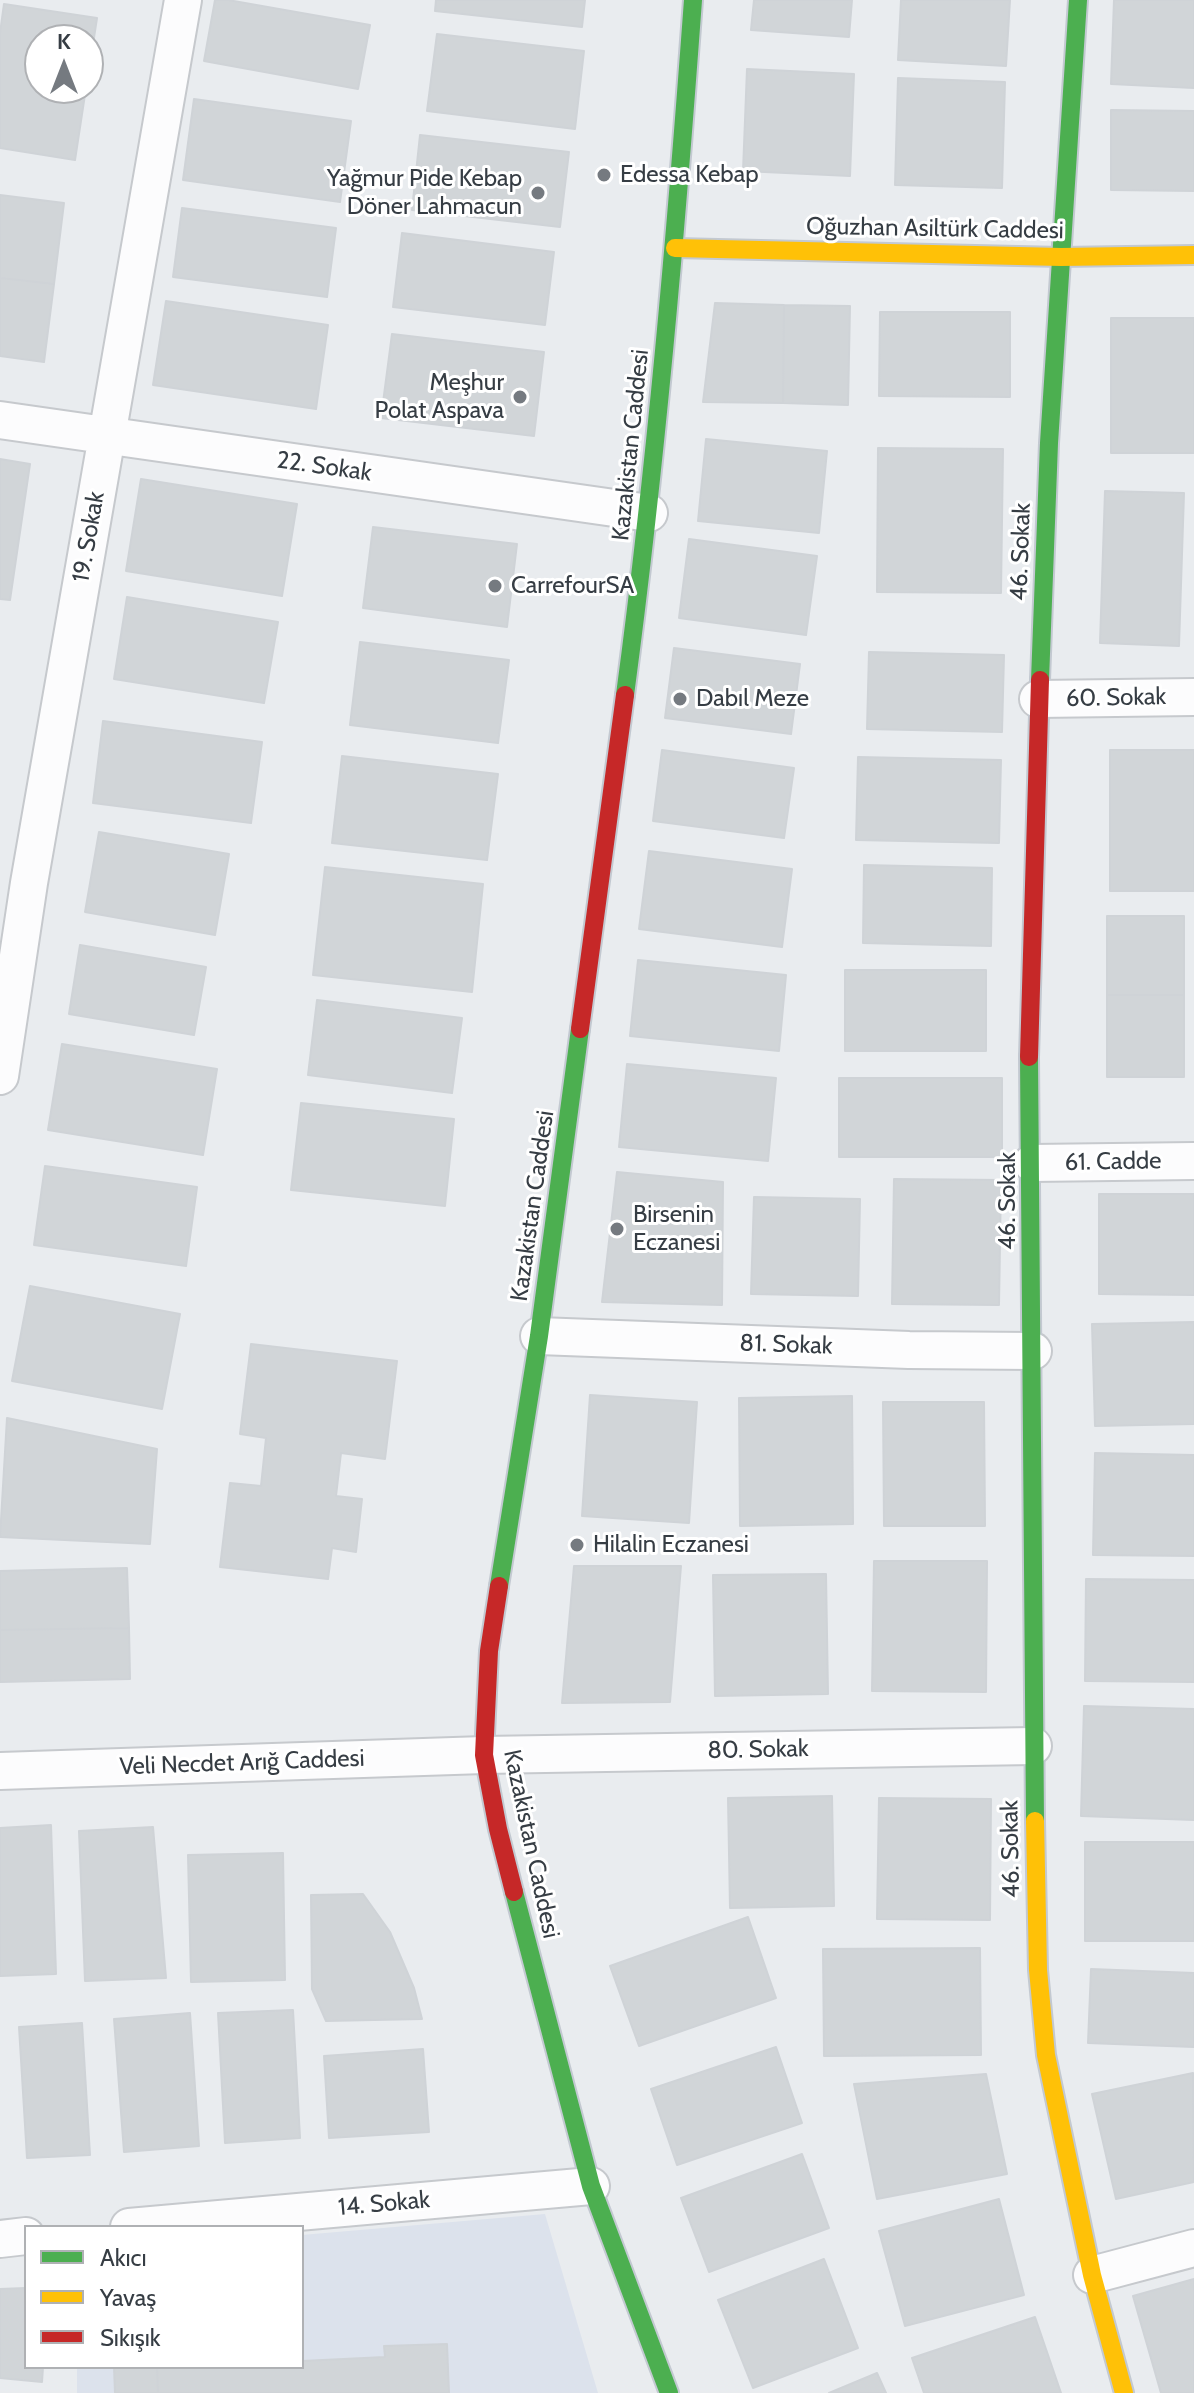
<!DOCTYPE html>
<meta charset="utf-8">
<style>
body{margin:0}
#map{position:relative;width:1194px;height:2393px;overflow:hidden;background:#e9ecef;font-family:Cabin,sans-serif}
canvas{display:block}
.legend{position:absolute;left:24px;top:2225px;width:280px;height:144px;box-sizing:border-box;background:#fff;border:2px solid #afb1b4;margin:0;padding:10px 14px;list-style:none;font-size:24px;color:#363d44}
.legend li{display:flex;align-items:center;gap:16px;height:40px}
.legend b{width:40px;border:2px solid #afb1b4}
.north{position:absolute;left:24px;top:24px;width:80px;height:80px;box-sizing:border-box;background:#fff;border:2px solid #afb1b4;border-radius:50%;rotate:0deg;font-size:22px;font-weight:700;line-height:32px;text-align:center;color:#363d44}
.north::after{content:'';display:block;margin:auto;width:28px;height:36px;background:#757a80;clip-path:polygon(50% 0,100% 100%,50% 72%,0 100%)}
</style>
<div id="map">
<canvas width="1194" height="2393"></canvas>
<ul class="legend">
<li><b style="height:10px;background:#4caf50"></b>Akıcı</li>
<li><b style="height:10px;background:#ffc107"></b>Yavaş</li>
<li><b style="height:10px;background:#c62828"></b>Sıkışık</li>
</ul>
<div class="north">K</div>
</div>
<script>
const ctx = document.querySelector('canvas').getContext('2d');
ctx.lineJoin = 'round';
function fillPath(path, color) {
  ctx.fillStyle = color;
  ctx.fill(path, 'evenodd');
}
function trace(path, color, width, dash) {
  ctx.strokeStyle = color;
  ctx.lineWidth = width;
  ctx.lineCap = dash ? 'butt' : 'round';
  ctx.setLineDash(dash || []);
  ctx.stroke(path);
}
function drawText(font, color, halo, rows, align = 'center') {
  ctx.font = font + ' Cabin,sans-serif';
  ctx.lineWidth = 6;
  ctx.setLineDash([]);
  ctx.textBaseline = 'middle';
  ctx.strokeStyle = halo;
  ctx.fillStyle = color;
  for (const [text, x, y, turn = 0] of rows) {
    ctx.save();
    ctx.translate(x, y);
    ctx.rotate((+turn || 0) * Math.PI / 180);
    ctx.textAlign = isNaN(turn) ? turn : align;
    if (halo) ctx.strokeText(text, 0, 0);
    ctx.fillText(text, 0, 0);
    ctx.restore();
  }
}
fillPath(new Path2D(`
 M545,2214L598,2393H77V2367H302V2235Z`), '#dce2ec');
const building = new Path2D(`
 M215,0H228L370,25L358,89L204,61Z
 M436,0H585L582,27L435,11Z
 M754,0H852L849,37L751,30Z
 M901,0H1010L1006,66L898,60Z
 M1114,0H1194V88L1111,84Z
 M4,4L97,18L88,77V40H40V88H86L75,160L0,148V33Z
 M437,34L584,51L575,129L427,111Z
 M747,69L854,74L850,176L743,171Z
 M898,78L1005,82L1002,188L895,185Z
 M194,99L351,121L340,202L183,180Z
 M1111,110L1194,111V191L1111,190Z
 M420,135L569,152L560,227L412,210Z
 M0,195L64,203L54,284L0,278Z
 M182,208L336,228L327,297L173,277Z
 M402,233L554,252L545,325L393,307Z
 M0,278L54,284L44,362L0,356Z
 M166,301L328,325L316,409L153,385Z
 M715,303L784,305L783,403L703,402Z
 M784,305L850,306L848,405L783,403Z
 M880,312H1010V397L879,396Z
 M1111,318H1194V453H1111Z
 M392,334L544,352L534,436L381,418Z
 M706,439L827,451L819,533L698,521Z
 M878,448L1003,449L1001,593L877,592Z
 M0,459L30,464L10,600L0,599Z
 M141,479L297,504L282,596L126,571Z
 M1105,491L1184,493L1179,646L1100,643Z
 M373,527L517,544L507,627L363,608Z
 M689,539L817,556L806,635L679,618Z
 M127,597L278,622L264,703L114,679Z
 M360,642L509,660L498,743L350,725Z
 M674,648L800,664L791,734L665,718Z
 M869,652L1004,655L1002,732L867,729Z
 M103,721L262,742L251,823L93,803Z
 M662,750L794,768L784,838L653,821Z
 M1110,750H1194V891H1110Z
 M342,756L498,774L487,860L332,843Z
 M858,757L1001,760L999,843L856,840Z
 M99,832L229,854L215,935L85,912Z
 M649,851L792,869L782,947L639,929Z
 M864,865L992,868L991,946L863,943Z
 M325,867L483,884L472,992L313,975Z
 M1107,916H1184V995H1107Z
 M80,945L206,967L194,1035L69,1014Z
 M638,960L786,975L779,1051L630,1036Z
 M845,970H986V1051H845Z
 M1107,995H1184V1077H1107Z
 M317,1000L462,1018L452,1093L308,1075Z
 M62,1044L217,1069L203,1155L48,1130Z
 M627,1064L776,1078L768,1161L619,1147Z
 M839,1078H1002V1157H839Z
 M301,1103L454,1119L445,1206L291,1190Z
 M45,1166L197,1187L186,1266L34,1245Z
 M617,1172L723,1182L722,1305L602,1302Z
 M894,1179L1001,1180L999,1305L892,1304Z
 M1099,1194H1194V1295L1099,1294Z
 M754,1197L860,1199L858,1296L751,1294Z
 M30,1286L180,1314L162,1409L12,1381Z
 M1194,1322V1424L1095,1426L1092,1324Z
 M251,1344L397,1361L385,1459L341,1453L336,1496L362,1499L356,1552L332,1548L328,1579L220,1567L230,1483L261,1486L266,1438L240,1434Z
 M590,1395L697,1402L689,1523L582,1516Z
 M852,1396L853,1524L740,1526L739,1398Z
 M883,1402H984L985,1526H884Z
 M7,1418L157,1449L150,1544L0,1537Z
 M1095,1453L1194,1455V1556L1093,1555Z
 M874,1561H987L986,1692L872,1691Z
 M574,1566H681L670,1702L562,1703Z
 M127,1568L129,1628L0,1630V1571Z
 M826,1574L828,1694L715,1696L713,1575Z
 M1086,1579L1194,1580V1682L1085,1681Z
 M129,1628L130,1679L0,1682V1630Z
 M1084,1706L1194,1709V1820L1081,1816Z
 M832,1796L834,1906L730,1908L728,1798Z
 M879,1798L991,1799L990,1920L877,1919Z
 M51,1825L56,1974L0,1976V1828Z
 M153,1827L166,1978L85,1981L79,1831Z
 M1085,1842H1194V1941H1085Z
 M283,1853L285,1980L191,1982L188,1855Z
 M363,1894L390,1932L414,1988L422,2019L326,2021L312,1989L311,1895Z
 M748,1917L776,1998L639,2046L610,1966Z
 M980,1948L981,2055L824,2056L823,1949Z
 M1091,1969L1194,1973V2047L1088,2043Z
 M293,2010L300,2138L225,2143L218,2013Z
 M190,2013L199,2146L124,2152L114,2019Z
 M82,2023L90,2155L27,2158L19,2027Z
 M776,2047L802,2123L677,2165L651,2089Z
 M423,2049L429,2132L329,2138L324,2056Z
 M1193,2073L1194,2182L1116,2199L1092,2094Z
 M986,2074L1007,2174L877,2199L854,2084Z
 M802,2154L829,2228L709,2272L681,2198Z
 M999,2199L1024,2295L905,2326L879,2231Z
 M824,2259L858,2348L753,2388L718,2300Z
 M1194,2279V2393H1161L1133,2296Z
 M26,2288V2367H43L42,2382L0,2378V2289Z
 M1035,2317L1061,2393H924L912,2358Z
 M447,2344L449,2393H158L157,2367H302V2361L385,2357L384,2346Z
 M114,2367H157L158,2393H115Z
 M877,2373L886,2393H829Z`);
fillPath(building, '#d1d5d8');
trace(building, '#cfd3d7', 2);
const street = new Path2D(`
 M0,420L649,513
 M1038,699L1194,697
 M0,1076L29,883L183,0
 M1032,1163L1194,1161
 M539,1336L909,1350L1033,1351
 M0,1771L484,1755L1033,1746
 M129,2227L591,2186
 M0,2239L26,2236
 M1092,2275L1194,2248`);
const fast = new Path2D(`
 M1040,680L1049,443L1078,0
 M625,695C656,464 676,233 693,0
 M1029,1057L1035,1821
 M499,1586L539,1336L580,1029
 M514,1892L591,2186L669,2393`);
const slow = new Path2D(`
 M675,248L1061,257L1194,255
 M1035,1821L1038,1970L1046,2055L1092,2275L1124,2393`);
const jam = new Path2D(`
 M580,1029L625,695
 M1029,1057L1040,680
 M499,1586L489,1651L484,1755L498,1829L514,1892`);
trace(street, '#c6c9cd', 40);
trace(fast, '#c3c9d1', 22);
trace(slow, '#c3c9d1', 22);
trace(jam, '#c3c9d1', 22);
trace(street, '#fcfcfd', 36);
trace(fast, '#4caf50', 18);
trace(slow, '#ffc107', 18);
trace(jam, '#c62828', 18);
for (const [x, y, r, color] of [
 [604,175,8,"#757a80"],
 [538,193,8,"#757a80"],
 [520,397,8,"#757a80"],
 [495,586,8,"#757a80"],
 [680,699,8,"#757a80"],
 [617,1229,8,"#757a80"],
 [577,1545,8,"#757a80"]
]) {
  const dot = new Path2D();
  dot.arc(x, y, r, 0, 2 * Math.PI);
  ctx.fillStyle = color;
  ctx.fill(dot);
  trace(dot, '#fff', 3);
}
drawText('24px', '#363d44', '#fff', [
 ["Edessa Kebap",620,175],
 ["Yağmur Pide Kebap",522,179,"right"],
 ["Döner Lahmacun",522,207,"right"],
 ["Meşhur",504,383,"right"],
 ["Polat Aspava",504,411,"right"],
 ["CarrefourSA",511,586],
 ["Dabıl Meze",696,699],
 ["Birsenin",633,1215],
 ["Eczanesi",633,1243],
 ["Hilalin Eczanesi",593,1545]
], 'left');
drawText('24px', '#363d44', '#fff', [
 ["Oğuzhan Asiltürk Caddesi",935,229,1],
 ["Kazakistan Caddesi",631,445,-84],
 ["22. Sokak",324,467,8],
 ["19. Sokak",89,537,-80],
 ["46. Sokak",1021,552,-88],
 ["60. Sokak",1116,698,-1],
 ["61. Cadde",1113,1162,-1],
 ["46. Sokak",1008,1201,-90],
 ["Kazakistan Caddesi",533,1206,-82],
 ["81. Sokak",786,1345,2],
 ["80. Sokak",758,1750,-1],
 ["Veli Necdet Arığ Caddesi",242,1763,-2],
 ["Kazakistan Caddesi",531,1844,78],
 ["46. Sokak",1011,1849,-91],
 ["14. Sokak",384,2204,-5]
]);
</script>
